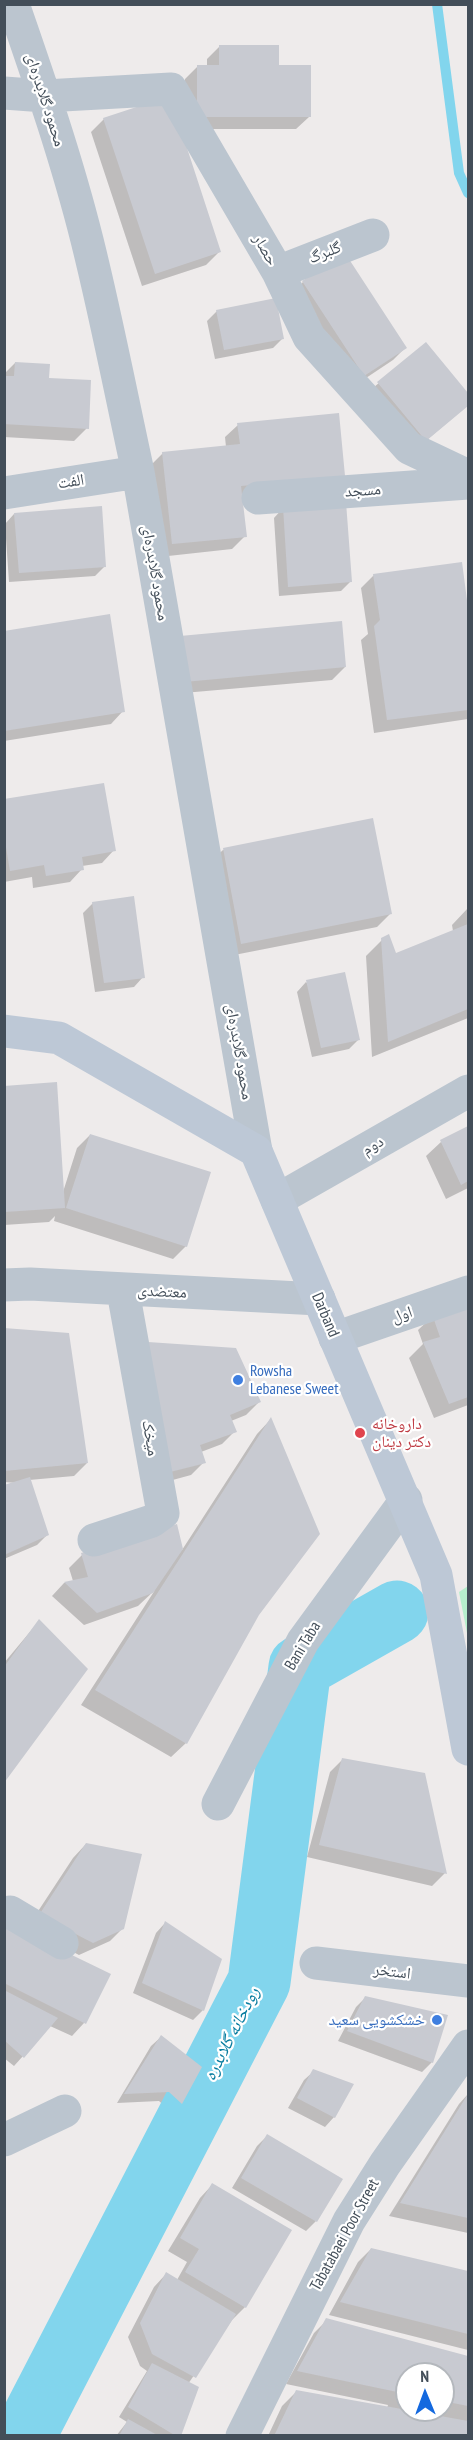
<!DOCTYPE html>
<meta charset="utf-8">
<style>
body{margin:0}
#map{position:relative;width:473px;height:2440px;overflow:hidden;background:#eeebeb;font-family:"PT Sans Narrow",sans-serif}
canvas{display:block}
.frame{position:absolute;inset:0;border:6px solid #434e59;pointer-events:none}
.north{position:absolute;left:395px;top:2362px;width:60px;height:60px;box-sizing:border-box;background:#fff;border:2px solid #b4b8bd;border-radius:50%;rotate:359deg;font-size:16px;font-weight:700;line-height:24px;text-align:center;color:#434e59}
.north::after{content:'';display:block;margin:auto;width:21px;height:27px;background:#1469df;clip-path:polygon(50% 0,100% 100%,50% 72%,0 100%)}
</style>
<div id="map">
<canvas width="473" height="2440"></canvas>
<div class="frame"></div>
<div class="north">N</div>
</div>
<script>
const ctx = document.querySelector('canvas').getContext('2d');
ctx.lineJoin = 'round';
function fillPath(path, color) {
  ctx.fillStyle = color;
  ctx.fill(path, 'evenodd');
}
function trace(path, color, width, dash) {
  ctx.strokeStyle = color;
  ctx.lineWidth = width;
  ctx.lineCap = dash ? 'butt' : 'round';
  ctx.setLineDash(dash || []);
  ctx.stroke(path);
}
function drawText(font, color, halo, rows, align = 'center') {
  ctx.font = font + ' "PT Sans Narrow","Noto Naskh Arabic",sans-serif';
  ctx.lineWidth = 4.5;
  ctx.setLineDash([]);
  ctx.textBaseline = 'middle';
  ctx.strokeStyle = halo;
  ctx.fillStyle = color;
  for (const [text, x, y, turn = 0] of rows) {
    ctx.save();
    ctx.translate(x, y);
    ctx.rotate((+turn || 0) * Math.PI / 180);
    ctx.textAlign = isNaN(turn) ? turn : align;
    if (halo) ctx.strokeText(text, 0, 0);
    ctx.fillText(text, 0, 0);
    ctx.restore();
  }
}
fillPath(new Path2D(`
 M468,1586V1638L459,1592Z`), '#b6efcd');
fillPath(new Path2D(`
 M220,46L278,67L309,117L296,129H185V79L198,66H207V59Z
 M104,119L219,252L206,265L142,286L91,132Z
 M345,255L405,348L393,360L351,388L290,295L303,282Z
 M217,311L283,338L273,348L215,359L207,321Z
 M426,344L468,396V405L416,449L368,392Z
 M15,363L47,379L87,428L74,441L4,437V374Z
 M338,415L241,497L245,536L232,549L159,557L150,466L163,453L226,447L225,437L238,425Z
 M283,508L350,582L341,591L279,596L274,518Z
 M14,514L105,566L95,576L9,582L5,524Z
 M461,564L468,619V719L374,733L361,640L368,634L361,588L374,575Z
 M4,633L123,711L111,724L4,741Z
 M168,650L345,667L332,680L172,694Z
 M4,801L114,850L102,863L82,866V869L70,882L33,888L32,877L4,882Z
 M372,820L390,914L377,927L229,956L210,862L223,850Z
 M93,903L143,977L134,987L95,992L83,913Z
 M468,908V1018L372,1057L366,956L382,940L395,955L453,931L452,925Z
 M306,982L359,1039L349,1049L312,1057L297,992Z
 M4,1087L63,1192L77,1148L90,1135L186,1246L173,1259L54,1221L55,1216L49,1222L4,1225Z
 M468,1128V1188L446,1199L426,1156L441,1142Z
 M468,1305V1405L434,1418L409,1358L423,1344L418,1330L433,1316Z
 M4,1329L87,1463L74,1476L29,1480L47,1535L37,1545L4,1559V1486L17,1483L4,1482Z
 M136,1356L259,1402L246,1415L231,1421L235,1431L222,1444L201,1452L204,1462L191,1475L158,1484Z
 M270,1420L258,1614L186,1743L171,1757L81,1705L155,1590L138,1606L84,1625L52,1596L64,1583L73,1581L69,1568L82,1555L182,1550L257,1434Z
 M39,1621L4,1781V1663Z
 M343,1759L445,1873L432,1886L307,1857L330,1772Z
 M86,1844L123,1928L110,1941L79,1955L27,1928L73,1858Z
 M165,1923L220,1960L203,2010L193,2020L133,1993L156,1933Z
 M8,1925L109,1974L84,2023L72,2036L50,2026L14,2066L4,2058V1929Z
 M366,1997L432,2062L422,2072L338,2041L356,2007Z
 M161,2037L181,2103L171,2112L159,2101L117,2103L151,2046Z
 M314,2071L334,2117L325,2127L288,2108L304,2080Z
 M468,2094V2233L389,2216L459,2104Z
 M267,2136L316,2221L306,2231L232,2188L257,2146Z
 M212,2185L245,2307L232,2320L188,2384L180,2436H116L127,2422L119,2417L147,2371L140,2366L128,2337L154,2287L166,2274L177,2280L187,2262L168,2251L200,2198Z
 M371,2249L468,2273V2350L329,2315L358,2262Z
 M327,2320L468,2358V2436H268L282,2406L297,2391L387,2408L388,2405L286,2384L314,2333ZM407,2374H443V2410H407Z`), '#0003');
trace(new Path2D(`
 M437,4L459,173L468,193`), '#82d5ed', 10);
trace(new Path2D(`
 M24,2436L259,1982L300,1667L397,1612`), '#82d5ed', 63);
fillPath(new Path2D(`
 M219,45H279V65H311V117H197V65H219Z
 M170,96L221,252L155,274L103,118Z
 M345,253L407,348L364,376L302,281Z
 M276,298L284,339L224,350L216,310Z
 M426,342L468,393V406L426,441L377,382Z
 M15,362L50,364L49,378L91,380L89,429L4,424V376H14Z
 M339,413L345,476L241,486L247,537L172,544L162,452L240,444L237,423Z
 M346,502L352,582L288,587L283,506Z
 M102,506L106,567L19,573L14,513Z
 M462,562L468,608V710L387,720L374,626L380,620L373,574Z
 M110,614L125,712L4,731V631Z
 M342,621L346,667L184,682L180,636Z
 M104,783L116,851L82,857L84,870L46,876L44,865L10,871L4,835V799Z
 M373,818L392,914L241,944L223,848Z
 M134,896L145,978L104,983L92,902Z
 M468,924V1009L388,1042L381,938L389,934L396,953Z
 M345,972L360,1040L321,1048L306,980Z
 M57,1082L65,1208L4,1212V1086Z
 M468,1126V1181L461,1185L440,1140Z
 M90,1134L211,1172L187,1247L66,1208Z
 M468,1303V1397L449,1404L423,1342L440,1337L432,1314Z
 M4,1328L69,1333L88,1463L4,1471Z
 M148,1342L236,1348L261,1402L230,1415L237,1432L200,1445L206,1463L170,1472Z
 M271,1417L320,1534L259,1615L187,1744L95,1690Z
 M30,1477L49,1535L4,1555V1485Z
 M177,1524L183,1549L153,1593L97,1613L64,1582L88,1577L81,1553Z
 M39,1619L88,1669L4,1783V1667Z
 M342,1758L425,1773L447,1874L319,1845Z
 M86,1843L142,1854L124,1929L93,1943L39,1915Z
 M165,1921L222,1959L204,2011L142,1983Z
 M8,1924L111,1974L86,2024L4,1983V1930Z
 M4,1990L58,2018L24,2058L4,2040Z
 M365,1996L448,2015L433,2063L347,2031Z
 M161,2035L202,2067L182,2104L169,2092L124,2094Z
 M313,2069L354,2084L335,2118L297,2098Z
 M468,2094V2218L400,2203Z
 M267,2134L343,2179L317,2222L241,2178Z
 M212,2183L292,2230L246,2308L185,2272L199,2249L180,2238Z
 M371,2248L468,2271V2334L340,2302Z
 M166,2272L236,2314L196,2378L152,2354L140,2323Z
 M326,2318L468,2356V2406L443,2401V2374H407V2394L297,2371Z
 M152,2363L199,2387L181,2436H176L128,2407Z
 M296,2390L468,2421V2436H274Z
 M128,2419L159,2436H119Z`), '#c8cad1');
trace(new Path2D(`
 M13,4C40,82 67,160 87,240C106,316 121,394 138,472L256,1151
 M4,93L45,96L171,89L278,272L309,337L409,448L468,476
 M278,272L373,235
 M4,493L138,472
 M258,498L468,483
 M277,1200L468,1091
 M4,1285L30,1284L319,1299
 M335,1338L468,1292
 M94,1540L152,1521L163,1513L123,1291
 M218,1804L303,1641L406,1500
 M4,1913L10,1912L62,1943
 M316,1963L468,1981
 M4,2140L65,2111
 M242,2436L349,2221L385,2164L468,2046`), '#bbc5cf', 33);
trace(new Path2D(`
 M4,1031L59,1038L256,1151L436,1575L468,1749`), '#bdc8d6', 33);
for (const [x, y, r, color] of [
 [238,1380,6,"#3f7fe0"],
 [360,1433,6,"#e0444e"],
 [437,2020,6,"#3f7fe0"]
]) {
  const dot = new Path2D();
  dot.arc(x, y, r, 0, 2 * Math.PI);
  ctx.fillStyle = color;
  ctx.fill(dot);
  trace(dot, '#fff', 2);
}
drawText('16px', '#434e59', '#fff', [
 ["محمود گلابدره‌ای",45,100,72],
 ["حصار",265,250,60],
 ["گلبرگ",325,253,-22],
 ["الفت",71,482,-9],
 ["مسجد",363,491,-4],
 ["محمود گلابدره‌ای",155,573,80],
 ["محمود گلابدره‌ای",239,1052,80],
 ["دوم",373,1146,-30],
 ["معتضدی",162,1292,3],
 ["Darband",325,1315,67],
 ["اول",402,1315,-19],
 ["میخک",150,1438,80],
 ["Bani Taba",303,1646,-59],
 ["استخر",392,1972,7],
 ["Tabatabaei Poor Street",345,2235,-61]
]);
drawText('16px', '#366cbe', '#fff', [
 ["Rowsha",250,1371],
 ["Lebanese Sweet",250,1389],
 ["خشکشویی سعید",425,2020,"right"]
], 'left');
drawText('16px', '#be3a42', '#fff', [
 ["داروخانه",372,1424],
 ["دکتر دینان",372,1442]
], 'left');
drawText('italic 18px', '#087da0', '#fff', [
 ["رودخانه گلابدره",232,2034,-63]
]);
</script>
